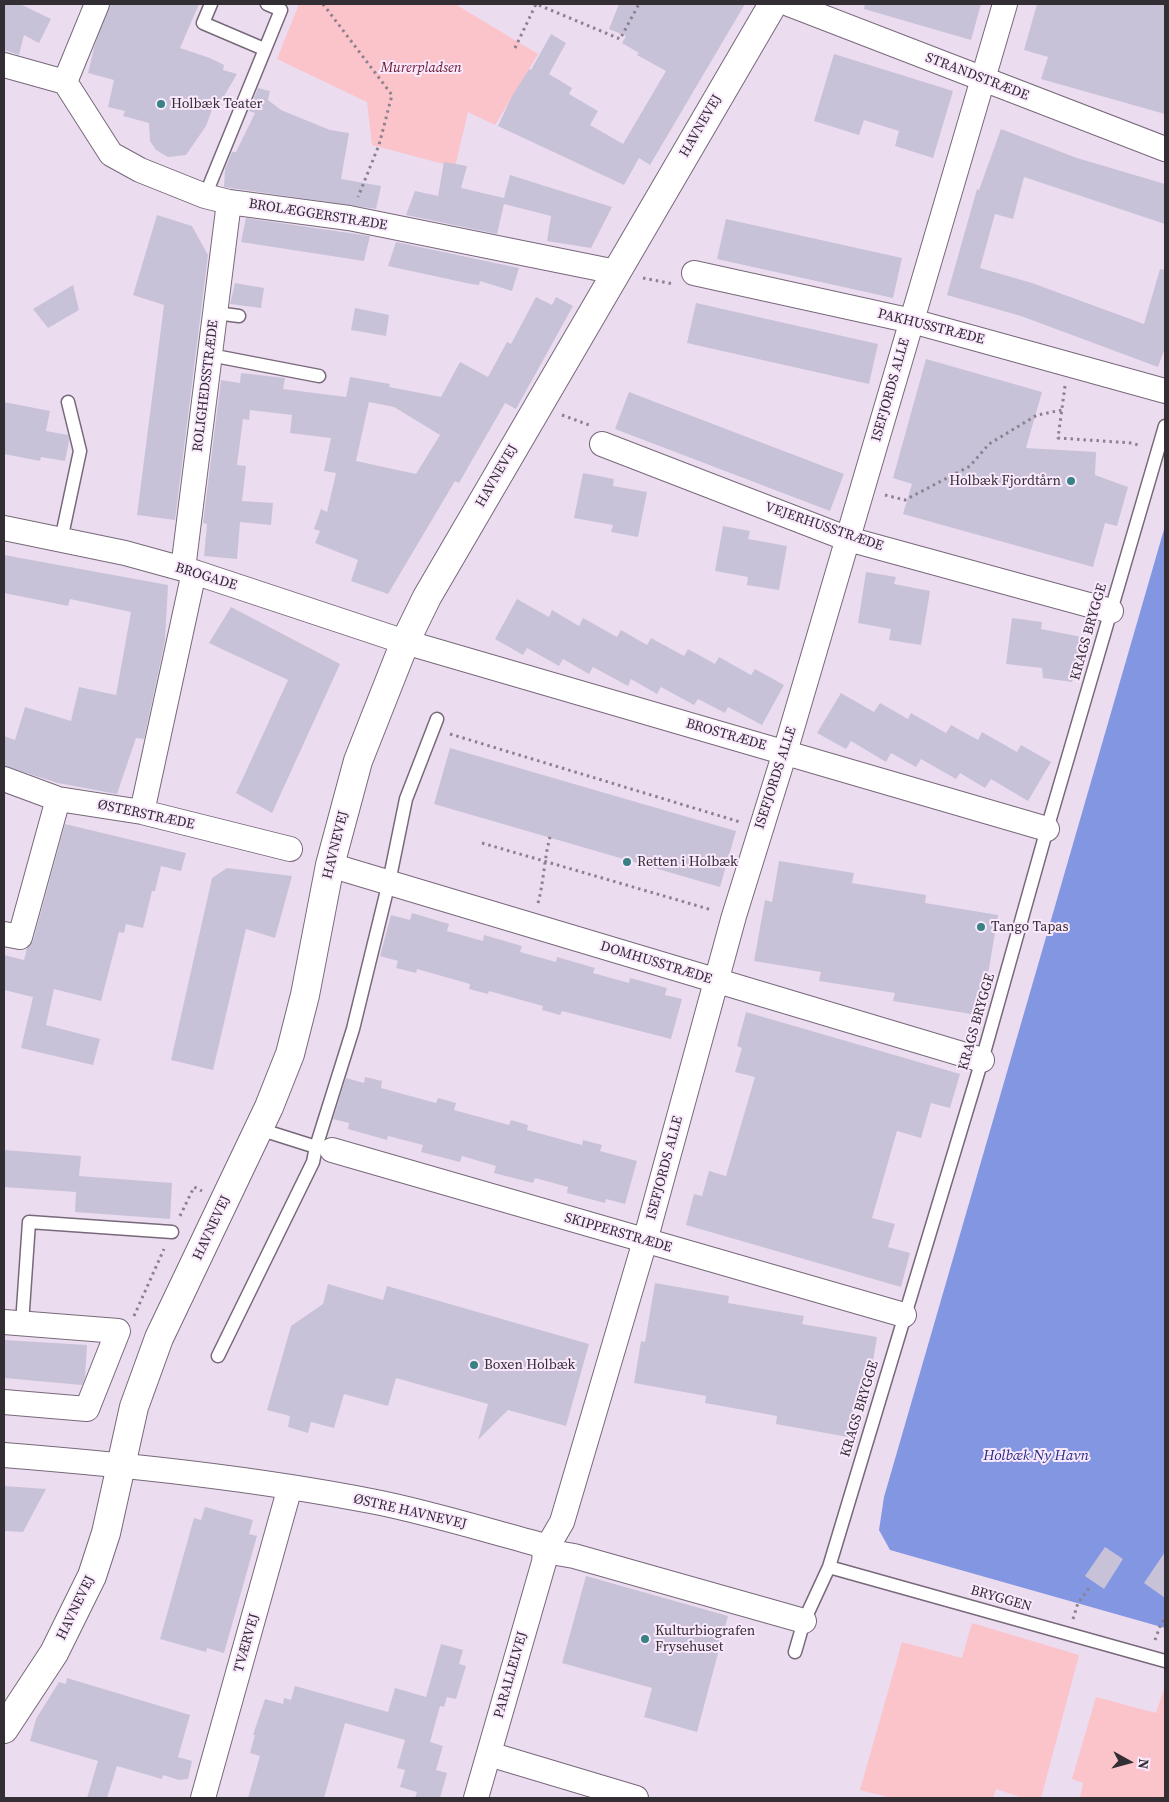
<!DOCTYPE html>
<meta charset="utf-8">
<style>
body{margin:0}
#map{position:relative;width:1169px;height:1802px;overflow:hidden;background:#ecdcef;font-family:"Source Serif 4",serif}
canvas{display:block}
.frame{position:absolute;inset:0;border:5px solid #332d34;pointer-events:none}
.north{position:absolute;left:1104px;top:1737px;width:50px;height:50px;-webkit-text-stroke:4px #fae9fd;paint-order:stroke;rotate:97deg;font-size:14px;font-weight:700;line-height:20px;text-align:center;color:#332d34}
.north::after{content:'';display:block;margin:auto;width:18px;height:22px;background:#332d34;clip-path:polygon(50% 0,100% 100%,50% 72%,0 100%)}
</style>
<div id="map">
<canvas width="1169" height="1802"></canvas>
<div class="frame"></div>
<div class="north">N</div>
</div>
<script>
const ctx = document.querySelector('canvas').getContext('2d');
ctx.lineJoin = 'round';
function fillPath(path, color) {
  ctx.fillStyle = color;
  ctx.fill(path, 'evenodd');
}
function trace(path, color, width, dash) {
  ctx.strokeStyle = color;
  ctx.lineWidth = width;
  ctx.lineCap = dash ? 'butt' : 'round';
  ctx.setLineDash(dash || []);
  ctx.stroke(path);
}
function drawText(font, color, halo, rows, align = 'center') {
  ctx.font = font + ' "Source Serif 4",serif';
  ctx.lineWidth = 4;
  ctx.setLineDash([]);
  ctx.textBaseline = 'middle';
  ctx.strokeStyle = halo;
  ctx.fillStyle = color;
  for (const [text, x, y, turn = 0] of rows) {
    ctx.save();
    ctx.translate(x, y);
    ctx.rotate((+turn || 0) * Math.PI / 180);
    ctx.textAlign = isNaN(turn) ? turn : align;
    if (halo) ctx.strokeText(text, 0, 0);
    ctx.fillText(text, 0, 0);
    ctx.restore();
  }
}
fillPath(new Path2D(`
 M299,4H455L538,54L495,125L468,112L455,167L372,145L367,102L277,59Z
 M972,1623L1079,1655L1041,1798H1023L996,1789L993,1798H892L860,1790L902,1642L962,1658Z
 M1165,1686V1798H1080L1083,1783L1072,1779L1096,1697L1156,1713Z`), '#fbc3ca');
fillPath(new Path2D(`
 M1165,526V1628L890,1550L879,1530L884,1497Z`), '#8396e2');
fillPath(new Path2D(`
 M4,4H20L51,19L39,43L24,35L19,55L4,50Z
 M110,4H199L180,48L210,58L224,65L223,70L237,74L220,103L215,102L206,126L186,155L168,157L156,150L150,141L149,123L123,116L125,111L108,107L114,80L88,73L95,44Z
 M619,4H745L650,165L639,158L624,185L498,126L512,96L529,69L531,70L551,34L566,43L549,74L572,88L569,94L598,111L590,125L623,144L666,71L637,55L639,53L622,43L626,36L609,29Z
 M865,4H981L971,40L864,9Z
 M1037,4H1165V114L1041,79L1048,57L1024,50Z
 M834,54L953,91L933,158L895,146L899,131L864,120L859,135L814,121Z
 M258,88L270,91L268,100L281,110L330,130L349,133L341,179L381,186L376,209L224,187L225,169L232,152H236L255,113L249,111Z
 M1001,129L1077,158L1165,184V224L1024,177L1013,219L995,214L980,268L1032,283L1144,324L1160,269L1165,270V348L1158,367L1021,316L947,295L977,189L979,190Z
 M444,162L467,166L461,188L504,198L510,175L612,207L591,248L547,241L551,216L504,204L497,234L406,215L415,191L438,196Z
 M157,215L192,226L208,255L175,520L137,515L164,305L133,295Z
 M246,218L370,236L364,261L241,242Z
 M726,219L902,258L893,298L717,259Z
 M396,242L519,268L512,291L480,281L479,285L471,284L388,266Z
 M235,283L264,288L261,308L230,304Z
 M73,285L79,310L48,328L33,309Z
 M536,297L552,305L556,297L573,306L516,409L505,403L459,483L455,481L388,594L351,581L358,560L315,543L320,531L314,529L321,509L327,512L336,473L324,471L331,438L290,433L292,415L250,410L249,420L243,419L237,465L246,466L242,501L273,503L271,525L240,522L237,559L204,556L207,524L203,523L221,380L240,383L241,373L285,378L283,389L346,397L350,377L390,384L389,387L441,397L460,362L488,377L507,342L511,344ZM369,402L394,407L440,435L416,474L356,461Z
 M696,303L878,344L869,384L687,343Z
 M355,308L389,315L386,336L351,330Z
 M926,359L1042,392L1026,448L1096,452L1095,475L1128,487L1117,526L1105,523L1093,567L903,514L912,484L893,478Z
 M629,392L844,474L830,511L615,429Z
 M4,402L50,411L46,431L68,435L69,441L65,461L41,457L40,461L4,454Z
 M583,473L614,479L613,486L647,492L638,537L611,532L613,525L574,518Z
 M723,526L750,531L748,539L787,546L779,590L747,585L748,577L715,571Z
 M4,555L168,585L165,641L144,739L136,738L117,794L58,783L4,766V736L15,740L25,707L71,721L79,687L116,695L131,612L70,599L68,606L4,593Z
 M866,572L896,577L894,584L930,591L921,645L889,640L891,629L858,623Z
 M517,599L549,617L552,610L579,626L583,618L617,637L621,630L647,645L651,638L684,656L688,649L715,664L719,657L751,675L755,669L784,685L762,725L728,707L725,713L698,699L694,705L661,687L657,694L631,679L628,686L593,667L589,674L563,659L559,666L527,648L523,655L495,639Z
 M231,607L340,664L272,813L236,793L288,680L209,643Z
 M1012,618L1042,622L1041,629L1082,637L1072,682L1043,678L1042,668L1006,664Z
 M841,693L874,712L880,703L908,719L911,713L946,733L951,725L978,740L982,732L1017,752L1021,745L1051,762L1028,801L991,779L985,788L960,773L956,779L921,759L916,767L891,753L886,762L851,741L846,749L817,733Z
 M450,748L736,831L720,887L434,804Z
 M65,824L186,853L181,871L161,866L155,891H152L143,928L126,924L124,933L119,932L101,1001L54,989L46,1025L100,1039L93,1065L21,1048L33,997L4,990V955L24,960L27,948L33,941Z
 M779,861L854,873L852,883L926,895L925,903L998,915L988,974H984L977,1015L893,1001L895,993L819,981L821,972L754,961L765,900L772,902Z
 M227,868L292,876L275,938L246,929L213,1070L171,1060L212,878Z
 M412,913L449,924L447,931L483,941L484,935L522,946L520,952L556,962L557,957L595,968L593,973L629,983L630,978L667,988L665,995L682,999L671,1039L562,1011L560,1015L542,1010L543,1006L489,991L488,994L469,989L470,984L417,969L416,973L396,968L398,961L380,956L391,915L410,920Z
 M746,1012L960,1074L950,1108L931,1103L921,1138L897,1131L872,1218L895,1224L888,1247L910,1253L901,1287L686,1225L694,1194L702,1196L709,1171L726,1176L755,1077L735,1072L742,1048L737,1046Z
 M365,1077L382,1081L381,1088L436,1103L438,1098L456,1103L454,1110L509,1125L511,1120L528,1125L527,1130L582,1145L583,1140L602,1145L600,1151L637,1161L625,1204L606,1199L605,1203L567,1193L568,1187L535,1178L533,1183L494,1173L496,1166L462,1156L460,1162L421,1152L423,1145L388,1136L387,1140L348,1129L349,1123L333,1119L346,1078L364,1083Z
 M4,1150L81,1156L79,1176L172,1183L170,1219L75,1212L76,1192L4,1187Z
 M655,1283L729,1296L728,1303L804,1316L802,1324L877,1337L867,1397L856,1395L848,1437L776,1424L777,1416L705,1403L706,1396L634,1383L641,1341L645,1342Z
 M328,1284L383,1300L387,1286L589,1344L566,1426L508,1410L478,1440L488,1404L396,1378L388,1406L344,1394L334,1428L311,1422L308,1433L288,1427L290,1416L267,1410L291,1326L323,1304Z
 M4,1340L87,1345L85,1378L82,1385L4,1378Z
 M4,1486L46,1489L23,1532L4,1531Z
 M205,1507L253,1520L249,1534L257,1536L224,1653L207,1648L206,1652L160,1639L194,1518L201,1520Z
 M1105,1547L1123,1559L1104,1589L1085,1576Z
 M1165,1552V1598L1144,1583Z
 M586,1576L728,1616L697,1732L644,1717L652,1688L562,1663Z
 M441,1644L463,1650L459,1664L466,1666L456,1699L447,1697L444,1707L440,1706L430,1742L443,1746L436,1770L447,1773L440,1798H415L417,1792L400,1787L405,1770L397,1768L405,1740L345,1723L324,1798H248L260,1756L250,1753L255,1735H253L265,1699L283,1704L284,1698L291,1700L295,1686L388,1712L395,1688L426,1697Z
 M67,1678L190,1715L178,1757L192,1761L188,1779L179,1780L163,1775L162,1779L117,1766L107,1798H87L98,1761L30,1741L36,1719L59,1682L66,1684Z`), '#c8c2d9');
const lane = new Path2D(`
 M211,4L203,23L264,49
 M205,196L281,10L267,4
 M216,313L239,316
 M210,355L319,376
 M61,540L80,451L68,402
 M316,1147L353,1029L389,882L406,799L437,719
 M22,1324L29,1222L172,1232
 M218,1356L313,1162L316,1147L259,1129
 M829,1567L1165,1661
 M795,1652L804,1621L829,1567L982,1060L1047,829L1165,426`);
const street = new Path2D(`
 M789,4L1165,149
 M4,65L65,82
 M65,82L111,154L140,170L205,196L229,202L349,218L616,272
 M65,82L97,4
 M694,273L912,321L1165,391
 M602,444L848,539L1111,611
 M4,528L125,553L194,572L405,642L1047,829
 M183,569L229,202
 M4,779L58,799L142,812L290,849
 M142,812L194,572
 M330,865L982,1060
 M4,934L20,937L58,799
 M332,1150L904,1315
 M4,1322L118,1331L87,1409L4,1402
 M4,1455C128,1465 253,1478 376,1502C431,1513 485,1530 538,1544L545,1551L574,1556L804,1621
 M489,1754L636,1798
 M203,1798L290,1487
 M476,1798L544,1562L545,1551L562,1522L645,1241L734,916L785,752L1005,4`);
const secondary = new Path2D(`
 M4,1729L54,1653L92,1576L106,1533L134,1407L159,1338L269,1107L290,1054L305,995L330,865L358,761L405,642L427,597L773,4`);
trace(lane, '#77687a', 15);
trace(street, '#77687a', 26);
trace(secondary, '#77687a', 30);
trace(new Path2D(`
 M323,4L392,95L379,145L358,197
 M515,48L536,4L620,39L639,4
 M643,278L674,284
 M1065,386L1058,438L1132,443L1141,446
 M562,415L589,425
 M885,495L905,500L970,466L989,444L1037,415L1062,410
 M450,734L740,822
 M482,843L712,910
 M538,903C544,881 544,859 550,837
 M180,1216L194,1187L202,1191
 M134,1316L164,1249
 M1073,1619L1078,1603L1090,1587
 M1155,1640L1160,1626L1165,1618`), '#8c818e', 3, [2.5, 4]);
trace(lane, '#fff', 12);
trace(street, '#fff', 24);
trace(secondary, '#fff', 28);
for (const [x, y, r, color] of [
 [161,104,5,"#388184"],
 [1071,481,5,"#388184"],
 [627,862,5,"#388184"],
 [981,927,5,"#388184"],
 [474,1365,5,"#388184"],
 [645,1639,5,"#388184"]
]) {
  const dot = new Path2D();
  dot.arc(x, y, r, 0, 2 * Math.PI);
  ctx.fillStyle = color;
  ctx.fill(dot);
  trace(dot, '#fae9fd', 2);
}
drawText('italic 14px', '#6a182d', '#fae9fd', [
 ["Murerpladsen",421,68]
]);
drawText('14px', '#332d34', '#fae9fd', [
 ["STRANDSTRÆDE",977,77,21],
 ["HAVNEVEJ",701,126,-60],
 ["BROLÆGGERSTRÆDE",318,215,9],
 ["PAKHUSSTRÆDE",931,327,14],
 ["ROLIGHEDSSTRÆDE",206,386,-83],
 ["ISEFJORDS ALLE",891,390,-74],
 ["HAVNEVEJ",497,476,-60],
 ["VEJERHUSSTRÆDE",824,527,19],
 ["BROGADE",206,577,17],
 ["KRAGS BRYGGE",1089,632,-74],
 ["BROSTRÆDE",726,735,16],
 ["ISEFJORDS ALLE",776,778,-72],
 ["ØSTERSTRÆDE",146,815,12],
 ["HAVNEVEJ",336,845,-76],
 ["DOMHUSSTRÆDE",656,963,17],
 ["KRAGS BRYGGE",977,1022,-74],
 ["ISEFJORDS ALLE",665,1168,-75],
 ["HAVNEVEJ",212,1228,-65],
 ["SKIPPERSTRÆDE",618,1233,16],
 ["KRAGS BRYGGE",860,1409,-73],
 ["ØSTRE HAVNEVEJ",410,1512,13],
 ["BRYGGEN",1001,1599,16],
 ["HAVNEVEJ",76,1608,-64],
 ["TVÆRVEJ",247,1643,-74],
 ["PARALLELVEJ",511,1675,-74]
]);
drawText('14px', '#332d34', '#fae9fd', [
 ["Holbæk Teater",171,104],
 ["Holbæk Fjordtårn",1061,481,"right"],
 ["Retten i Holbæk",637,862],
 ["Tango Tapas",991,927],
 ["Boxen Holbæk",484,1365],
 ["Kulturbiografen",655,1631],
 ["Frysehuset",655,1647]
], 'left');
drawText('italic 15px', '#252d85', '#fae9fd', [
 ["Holbæk Ny Havn",1036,1456]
]);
</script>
